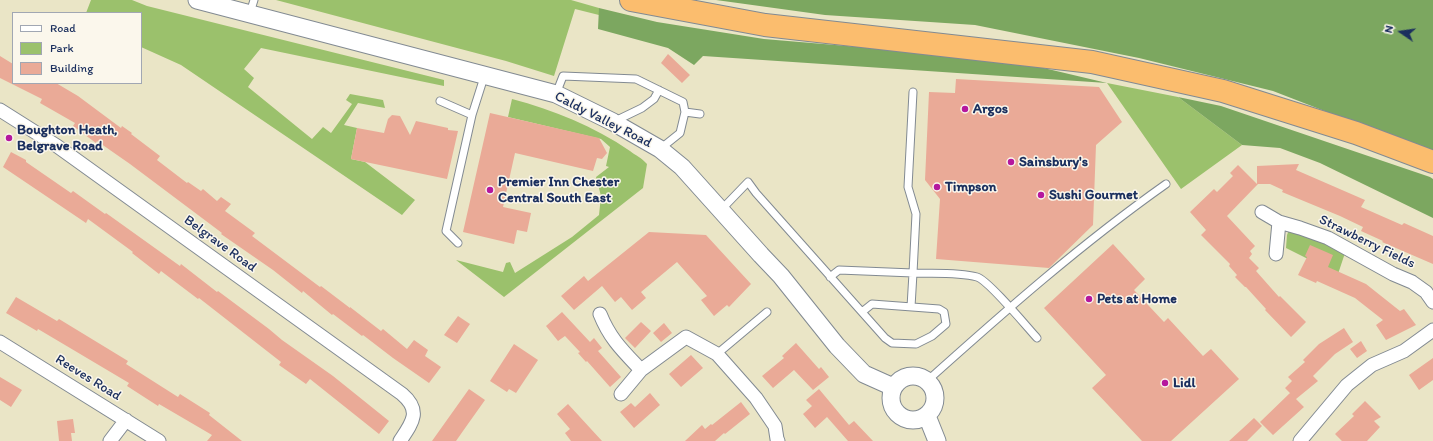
<!DOCTYPE html>
<style>
body{margin:0}
#map{position:relative;width:1433px;height:441px;overflow:hidden;background:#eae5c6;font-family:Itim,sans-serif}
canvas{display:block}
.legend{position:absolute;left:12px;top:12px;width:130px;height:72px;box-sizing:border-box;background:#fbf7ec;border:1px solid #a1a7b3;margin:0;padding:5px 7px;list-style:none;font-size:12px;color:#1b2f5e}
.legend li{display:flex;align-items:center;gap:8px;height:20px}
.legend b{width:20px;border:1px solid #a1a7b3}
.north{position:absolute;left:1381px;top:12px;width:40px;height:40px;-webkit-text-stroke:3px #fbf7ec;paint-order:stroke;rotate:283deg;font-size:11px;font-weight:700;line-height:16px;text-align:center;color:#1b2f5e}
.north::after{content:'';display:block;margin:auto;width:14px;height:18px;background:#1b2f5e;clip-path:polygon(50% 0,100% 100%,50% 72%,0 100%)}
</style>
<div id="map">
<canvas width="1433" height="441"></canvas>
<ul class="legend">
<li><b style="height:5px;background:#fff"></b>Road</li>
<li><b style="height:11px;background:#9bc16c"></b>Park</li>
<li><b style="height:11px;background:#eaaa97"></b>Building</li>
</ul>
<div class="north">N</div>
</div>
<script>
const ctx = document.querySelector('canvas').getContext('2d');
ctx.lineJoin = 'round';
function fillPath(path, color) {
  ctx.fillStyle = color;
  ctx.fill(path, 'evenodd');
}
function trace(path, color, width, dash) {
  ctx.strokeStyle = color;
  ctx.lineWidth = width;
  ctx.lineCap = dash ? 'butt' : 'round';
  ctx.setLineDash(dash || []);
  ctx.stroke(path);
}
function drawText(font, color, halo, rows, align = 'center') {
  ctx.font = font + ' Itim,sans-serif';
  ctx.lineWidth = 3;
  ctx.setLineDash([]);
  ctx.textBaseline = 'middle';
  ctx.strokeStyle = halo;
  ctx.fillStyle = color;
  for (const [text, x, y, turn = 0] of rows) {
    ctx.save();
    ctx.translate(x, y);
    ctx.rotate((+turn || 0) * Math.PI / 180);
    ctx.textAlign = isNaN(turn) ? turn : align;
    if (halo) ctx.strokeText(text, 0, 0);
    ctx.fillText(text, 0, 0);
    ctx.restore();
  }
}
fillPath(new Path2D(`
 M91,0H132L147,6L444,80V86L261,48L244,69L254,78L248,87L312,139L323,127L331,133L352,104L346,100L350,94L383,100L385,108L358,103L344,125L357,128L351,159L365,162L415,200L402,215L181,65L141,47V13H86Z
 M276,0H571L599,8V15L575,9L554,76L506,61Z
 M1107,83L1178,97L1242,145L1181,189Z
 M512,99C553,110 594,126 630,151C635,155 642,158 647,164L643,188L504,297L456,260L503,272L506,263L510,262L515,273L572,237L599,215L601,196L596,177L609,167L606,166L610,147L601,139L508,117Z
 M1294,229L1345,253L1338,274L1286,248L1287,235L1289,230Z`), '#9bc16c');
fillPath(new Path2D(`
 M716,0H1433V153L1273,91L1139,58L975,25L825,15Z
 M599,8L657,22L764,39L954,55L1031,65L1107,83L703,56L694,65L668,48L598,29Z
 M1178,97L1221,106L1430,177L1433,179V218L1320,163L1280,148L1242,145Z`), '#7ca760');
fillPath(new Path2D(`
 M668,54L690,75L682,83L661,63Z
 M0,56L13,64V83H56L78,96L121,128L122,126L132,133L131,134L160,156L157,160L187,183L188,182L201,191L203,189L217,201L221,197L231,204L225,211L255,233L252,236L320,287L321,286L350,308V307L381,331L383,329L407,349L414,340L428,350L425,356L441,367L429,383L393,358L363,335L362,336L333,314L332,315L303,291L302,293L273,270L221,234L222,233L130,164L97,141L96,143L73,126L75,123L40,103L42,99L0,78Z
 M956,79L1099,87L1122,122L1096,145L1093,225L1049,268L936,259L940,199L925,180L929,92L955,93Z
 M490,113L599,138L607,153L602,159L597,158L593,171L515,153L503,207L531,213L527,232L517,230L514,244L463,232Z
 M392,115L400,116L410,135L416,121L448,128V130L458,131L447,179L351,159L357,128L384,133L388,119Z
 M11,152L26,160V162L71,193L73,191L105,214L106,213L180,266L181,264L217,292L218,291L269,329L282,340L333,376L389,421L379,434L310,379L306,384L279,365L281,362L199,298L198,299L161,271L159,274L132,253L133,252L88,219L86,223L3,167Z
 M1299,164L1296,170L1365,200L1361,207L1402,225L1404,223L1433,236V264L1382,242L1383,241L1361,231L1363,227L1340,216L1282,192L1283,190L1270,184H1258L1227,216L1255,246L1250,251L1252,254L1249,258L1259,268L1256,271L1279,297L1280,296L1306,322L1291,337L1265,310L1266,309L1246,287H1245L1235,277L1237,275L1229,266L1230,264L1201,235L1206,230L1190,212L1214,189L1217,192L1233,176L1230,173L1238,165L1257,184V166Z
 M649,232L706,235L751,284L729,307L727,305L714,316L701,300L707,296L677,262L641,292L646,298L632,310L621,297L615,302L602,286L574,310L561,296L584,276L588,281Z
 M1113,244L1145,279L1134,290L1164,322L1168,318L1203,356L1211,349L1239,379L1171,441H1142L1092,388L1106,375L1044,308Z
 M1310,245L1333,255L1328,267L1366,284L1400,311L1404,309L1416,325L1386,340L1376,325L1383,320L1355,298L1317,281L1316,283L1298,275L1307,257L1305,256Z
 M16,297L57,321L59,319L128,361L126,364L178,397L180,394L210,413L209,415L242,441H207L212,435L159,404L158,406L127,386L129,383L65,345L38,329L37,331L6,313Z
 M562,312L590,342L594,338L602,348L598,351L621,377L610,387L587,361L586,362L578,353L580,352L565,336L558,341L546,326Z
 M458,316L470,324L457,343L444,335Z
 M641,322L651,331L635,348L625,338Z
 M664,323L672,333L661,342L653,333Z
 M1344,328L1353,342L1335,354L1313,376L1318,381L1296,399L1285,388L1292,381L1288,377L1305,362L1303,360L1319,344Z
 M1361,341L1367,351L1357,358L1350,349Z
 M796,343L819,369L821,367L829,377L813,390L794,370L773,388L762,376L784,358L782,356Z
 M514,344L538,360L516,393L509,389L507,392L490,381Z
 M691,355L703,368L681,387L669,374Z
 M1433,358V380L1419,390L1409,375Z
 M0,377L22,390L11,407L0,400Z
 M469,389L485,400L463,431L456,441H432Z
 M819,389L849,425L854,421L873,441H848L827,417L815,428L803,414L812,406L806,400Z
 M650,393L660,405L634,428L620,412L631,403L635,407Z
 M1290,393L1304,407L1273,435L1260,422Z
 M1365,401L1381,417L1374,421L1380,427L1367,441H1342L1335,434L1354,416L1352,414Z
 M741,402L750,414L725,434L724,433L715,441H685L702,425L705,429L711,424L712,425Z
 M568,404L602,441H571L565,433L570,429L557,414Z
 M1254,418L1262,426L1247,441H1229Z
 M73,419L75,433H71L72,441H59L57,421Z`), '#eaaa97');
const service = new Path2D(`
 M250,13L254,0
 M913,92L908,187L916,214L913,273C933,274 957,272 977,277C988,280 1027,327 1037,338
 M556,94L563,76L636,79L683,102L685,112L680,133L660,149
 M440,101L472,115
 M685,112L700,114
 M615,121L642,108L654,99L659,90
 M721,210L748,182L756,193L885,338L892,343L916,344L932,336L946,324L944,312L939,309L872,304L862,312
 M458,243L446,231L472,115L485,74
 M830,277L839,270L913,273L911,307
 M717,354L767,312
 M927,381C1004,312 1081,244 1166,184`);
const minor = new Path2D(`
 M0,110L57,146L402,394C422,411 412,423 400,441
 M1262,212L1279,222L1300,228L1328,238L1393,274L1412,282L1426,292L1433,302
 M1276,254L1279,222
 M600,314C610,339 623,351 641,370L686,337L717,354L756,398L775,426L777,439L778,441
 M0,342L159,441
 M621,394L641,370
 M110,441L126,420
 M1300,441L1347,385L1372,365L1404,351L1433,330`);
const tertiary = new Path2D(`
 M197,0L556,94L613,122L660,149L682,167L761,255L781,276L837,346L864,374L893,387
 M891 398a22 22 0 1 1 44 0a22 22 0 1 1-44 0Z
 M927,416L937,441`);
const trunk = new Path2D(`
 M631,0L765,25L1092,62L1223,91L1356,133L1433,162`);
trace(service, '#828a92', 9);
trace(minor, '#828a92', 15);
trace(tertiary, '#828a92', 19);
trace(trunk, '#828a92', 24);
trace(service, '#fff', 7);
trace(minor, '#fff', 13);
trace(tertiary, '#fff', 17);
trace(trunk, '#fbbd6e', 22);
for (const [x, y, r, color] of [
 [965,109,4,"#b5179e"],
 [9,138,4,"#b5179e"],
 [1011,162,4,"#b5179e"],
 [937,187,4,"#b5179e"],
 [490,190,4,"#b5179e"],
 [1041,195,4,"#b5179e"],
 [1089,299,4,"#b5179e"],
 [1165,383,4,"#b5179e"]
]) {
  const dot = new Path2D();
  dot.arc(x, y, r, 0, 2 * Math.PI);
  ctx.fillStyle = color;
  ctx.fill(dot);
  trace(dot, '#fbf7ec', 1.5);
}
drawText('bold 14px', '#1b2f5e', '#fbf7ec', [
 ["Argos",973,109],
 ["Boughton Heath,",17,130],
 ["Belgrave Road",17,146],
 ["Sainsbury's",1019,162],
 ["Premier Inn Chester",498,182],
 ["Central South East",498,198],
 ["Timpson",945,187],
 ["Sushi Gourmet",1049,195],
 ["Pets at Home",1097,299],
 ["Lidl",1173,383]
], 'left');
drawText('14px', '#1b2f5e', '#fbf7ec', [
 ["Caldy Valley Road",603,120,27],
 ["Strawberry Fields",1367,242,26],
 ["Belgrave Road",220,244,36],
 ["Reeves Road",88,378,32]
]);
</script>
